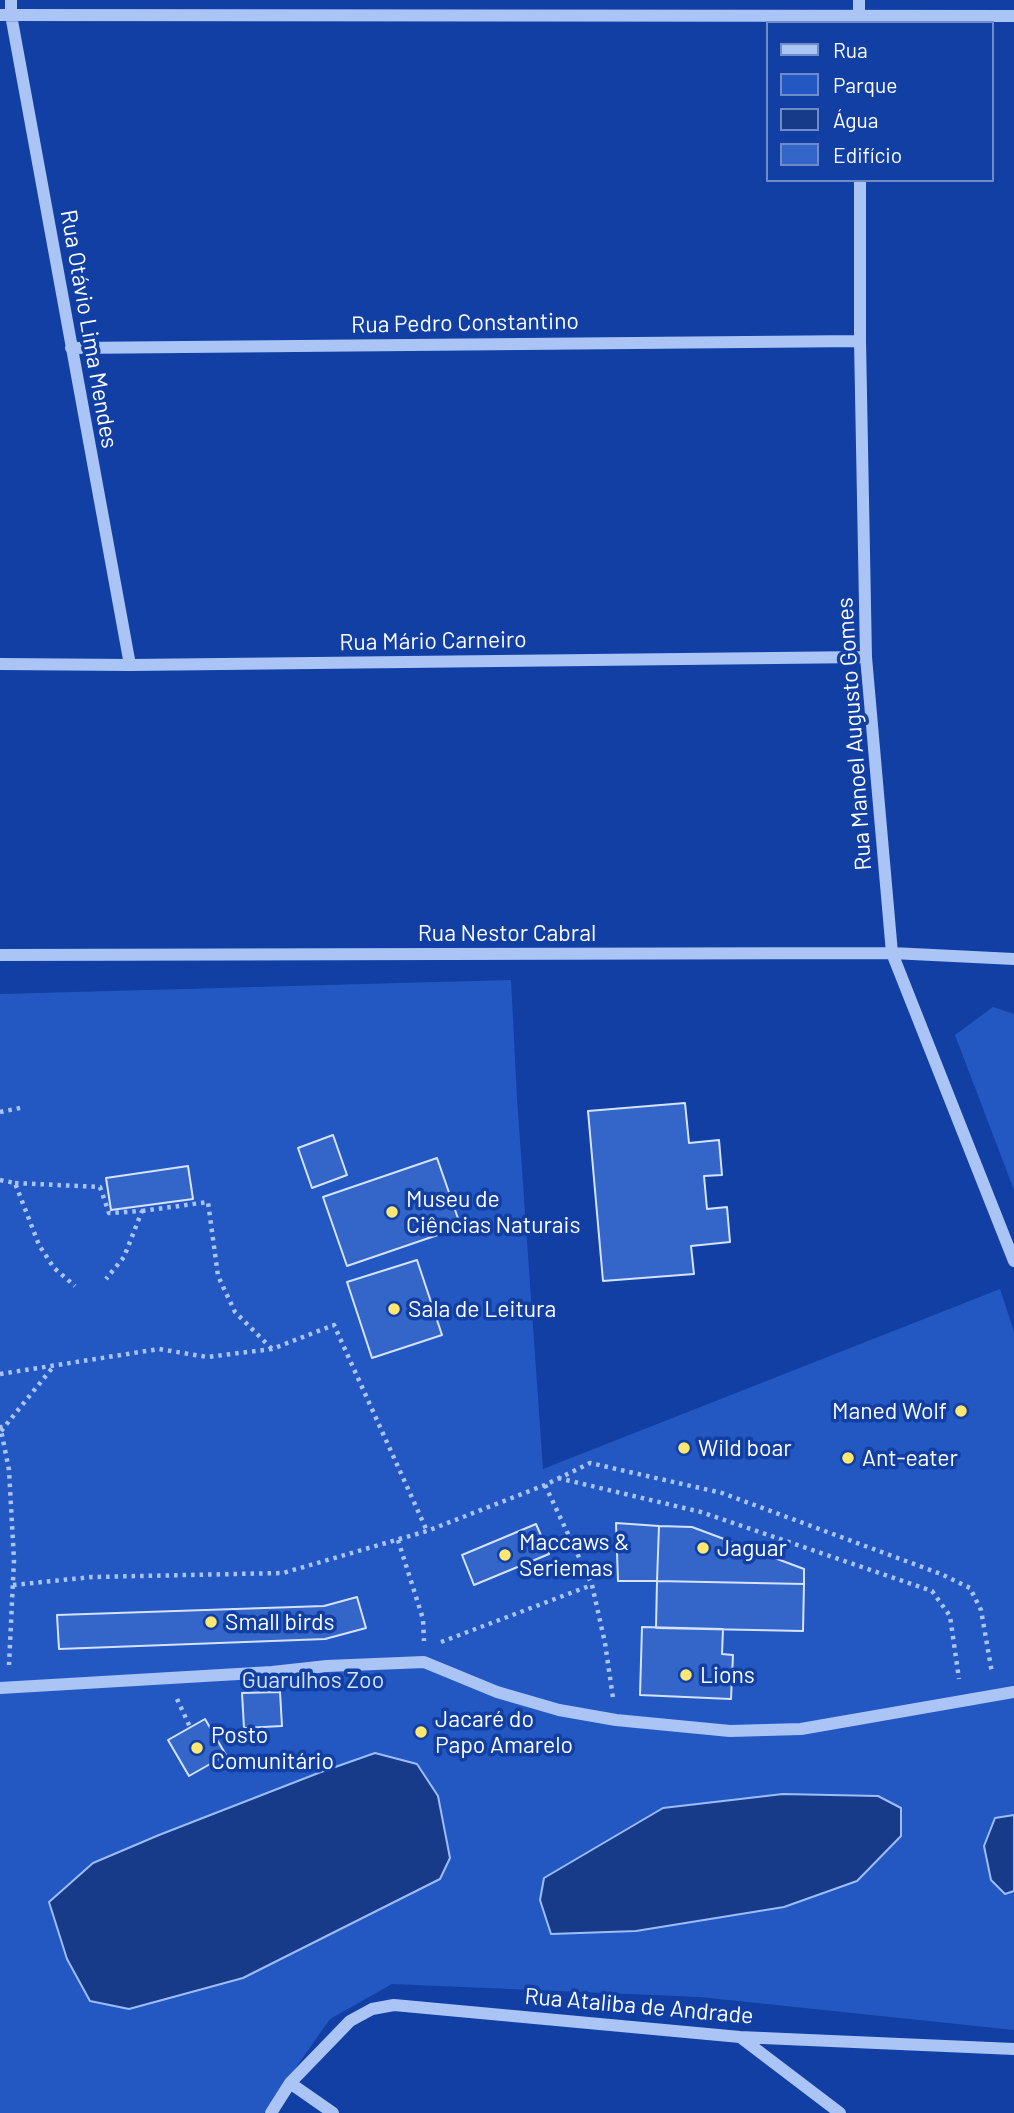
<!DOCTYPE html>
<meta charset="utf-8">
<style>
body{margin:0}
#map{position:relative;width:1014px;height:2113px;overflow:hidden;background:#113fa4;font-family:Barlow,sans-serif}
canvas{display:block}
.legend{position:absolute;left:766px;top:21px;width:228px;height:161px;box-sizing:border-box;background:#113fa4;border:2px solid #708cc8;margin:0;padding:9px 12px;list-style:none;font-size:21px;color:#fff}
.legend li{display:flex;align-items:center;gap:14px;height:35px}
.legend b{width:35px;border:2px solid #708cc8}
</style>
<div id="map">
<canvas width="1014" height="2113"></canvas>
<ul class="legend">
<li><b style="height:9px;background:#abc4f6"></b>Rua</li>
<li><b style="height:19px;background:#2358c2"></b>Parque</li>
<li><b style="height:19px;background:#183b89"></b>Água</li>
<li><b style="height:19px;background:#3465c9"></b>Edifício</li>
</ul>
</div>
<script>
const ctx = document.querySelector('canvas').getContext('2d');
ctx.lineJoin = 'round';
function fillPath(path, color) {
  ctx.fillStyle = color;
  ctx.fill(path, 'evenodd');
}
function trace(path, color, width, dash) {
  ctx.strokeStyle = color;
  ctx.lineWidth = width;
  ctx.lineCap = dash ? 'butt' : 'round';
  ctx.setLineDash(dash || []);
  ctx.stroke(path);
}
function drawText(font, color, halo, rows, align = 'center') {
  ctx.font = font + ' Barlow,sans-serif';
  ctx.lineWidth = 7;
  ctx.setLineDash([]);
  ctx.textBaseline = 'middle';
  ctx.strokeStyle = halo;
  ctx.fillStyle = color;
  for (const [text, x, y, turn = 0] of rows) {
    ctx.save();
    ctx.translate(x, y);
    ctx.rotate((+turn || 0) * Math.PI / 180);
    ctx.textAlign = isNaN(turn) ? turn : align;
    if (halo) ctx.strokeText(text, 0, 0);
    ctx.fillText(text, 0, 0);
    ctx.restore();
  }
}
fillPath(new Path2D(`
 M511,980L517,1098L543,1469L1000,1289L1014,1332V2030L700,1997L392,1984L330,2019L264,2113H0V994Z
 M993,1007L1014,1014V1190L955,1035Z`), '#2358c2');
const water = new Path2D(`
 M375,1753L417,1764L438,1796L450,1858L440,1879L243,1978L129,2009L90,2001L67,1959L49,1902L93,1863L159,1835L321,1772Z
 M783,1794L878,1796L901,1808V1836L857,1881L784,1907L636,1931L551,1934L540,1900L544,1878L663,1808Z
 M1014,1815V1891L1005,1894L991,1880L984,1846L995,1818Z`);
fillPath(water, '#183b89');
trace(water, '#9dbdf9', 2);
const building = new Path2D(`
 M685,1103L689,1143L719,1140L722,1175L704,1176L707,1209L727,1207L730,1242L691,1246L694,1274L603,1281L588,1111Z
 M333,1135L347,1175L312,1188L298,1148Z
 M437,1158L461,1227L347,1266L323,1197Z
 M188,1166L193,1199L111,1210L106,1178Z
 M417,1260L442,1335L372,1358L347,1282Z
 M616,1523L659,1526L657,1581H618Z
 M536,1524L549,1554L474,1585L462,1555Z
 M659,1526L692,1527L804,1569V1584L657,1581Z
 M657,1581L804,1584L803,1631L656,1628Z
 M357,1597L366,1628L325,1639L59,1649L57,1615L324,1606Z
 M642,1627L723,1629L722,1654L733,1655L731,1699L640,1695Z
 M280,1692L282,1726L244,1728L242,1693Z
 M205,1719L226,1755L189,1776L168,1740Z`);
fillPath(building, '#3465c9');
trace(building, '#d5e3fe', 2);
trace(new Path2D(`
 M0,1112L25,1107
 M0,1180L15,1183L39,1245L54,1268L75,1286
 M15,1183L100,1187L109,1213L142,1211L124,1257L106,1279
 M142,1211L208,1202L218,1276L235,1312L272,1349
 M0,1374L159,1349L207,1357L272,1349L334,1325L427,1531
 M0,1425L9,1470L14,1560L9,1665
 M1,1431L53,1367
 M558,1478L701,1512L932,1591L950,1616L959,1679
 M545,1485L592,1585L605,1643L613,1698
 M398,1540L423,1619L424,1641
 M13,1585L92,1577L283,1573L427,1531L545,1485L590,1463L722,1493L941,1574L970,1588L981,1610L992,1673
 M441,1642L592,1585
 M177,1699L190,1727`), '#abc4f6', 4.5, [3.5, 5]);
trace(new Path2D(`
 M11,0V15L130,665
 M0,15L1014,16
 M859,22V0
 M860,180V341L866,657L892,953L1014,1261
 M71,348L860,341
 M0,664L130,665L866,657
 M0,955L892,953L1014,959
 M0,1688L272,1672L327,1666L424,1662L497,1692L559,1710L616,1720L730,1731L801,1729L1014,1692
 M740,2037L840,2113
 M290,2083L333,2113
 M271,2113L290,2083L350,2021L372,2009L394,2005L740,2037L1014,2049`), '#abc4f6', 12);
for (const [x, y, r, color] of [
 [392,1212,7,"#ffe770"],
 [394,1309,7,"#ffe770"],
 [961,1411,7,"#ffe770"],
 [684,1448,7,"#ffe770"],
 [848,1458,7,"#ffe770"],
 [703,1548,7,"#ffe770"],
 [505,1555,7,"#ffe770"],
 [211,1622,7,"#ffe770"],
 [686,1675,7,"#ffe770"],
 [421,1732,7,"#ffe770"],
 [197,1748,7,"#ffe770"]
]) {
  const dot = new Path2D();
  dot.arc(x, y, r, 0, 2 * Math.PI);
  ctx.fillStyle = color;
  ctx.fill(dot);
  trace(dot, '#113fa4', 2.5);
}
drawText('23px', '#fff', '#113fa4', [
 ["Rua Pedro Constantino",465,323,-1],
 ["Rua Otávio Lima Mendes",89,329,80],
 ["Rua Mário Carneiro",433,641,-1],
 ["Rua Manoel Augusto Gomes",854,734,-94],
 ["Rua Nestor Cabral",507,933],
 ["Rua Ataliba de Andrade",639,2006,5]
]);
drawText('23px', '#fff', '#113fa4', [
 ["Museu de",406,1199],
 ["Ciências Naturais",406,1225],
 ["Sala de Leitura",408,1309],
 ["Maned Wolf",947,1411,"right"],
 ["Wild boar",698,1448],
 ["Ant-eater",862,1458],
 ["Maccaws &",519,1542],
 ["Seriemas",519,1568],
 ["Jaguar",717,1548],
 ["Small birds",225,1622],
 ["Lions",700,1675],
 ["Jacaré do",435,1719],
 ["Papo Amarelo",435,1745],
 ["Posto",211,1735],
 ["Comunitário",211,1761]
], 'left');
drawText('23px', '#d5e3fe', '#113fa4', [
 ["Guarulhos Zoo",313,1680]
]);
</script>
